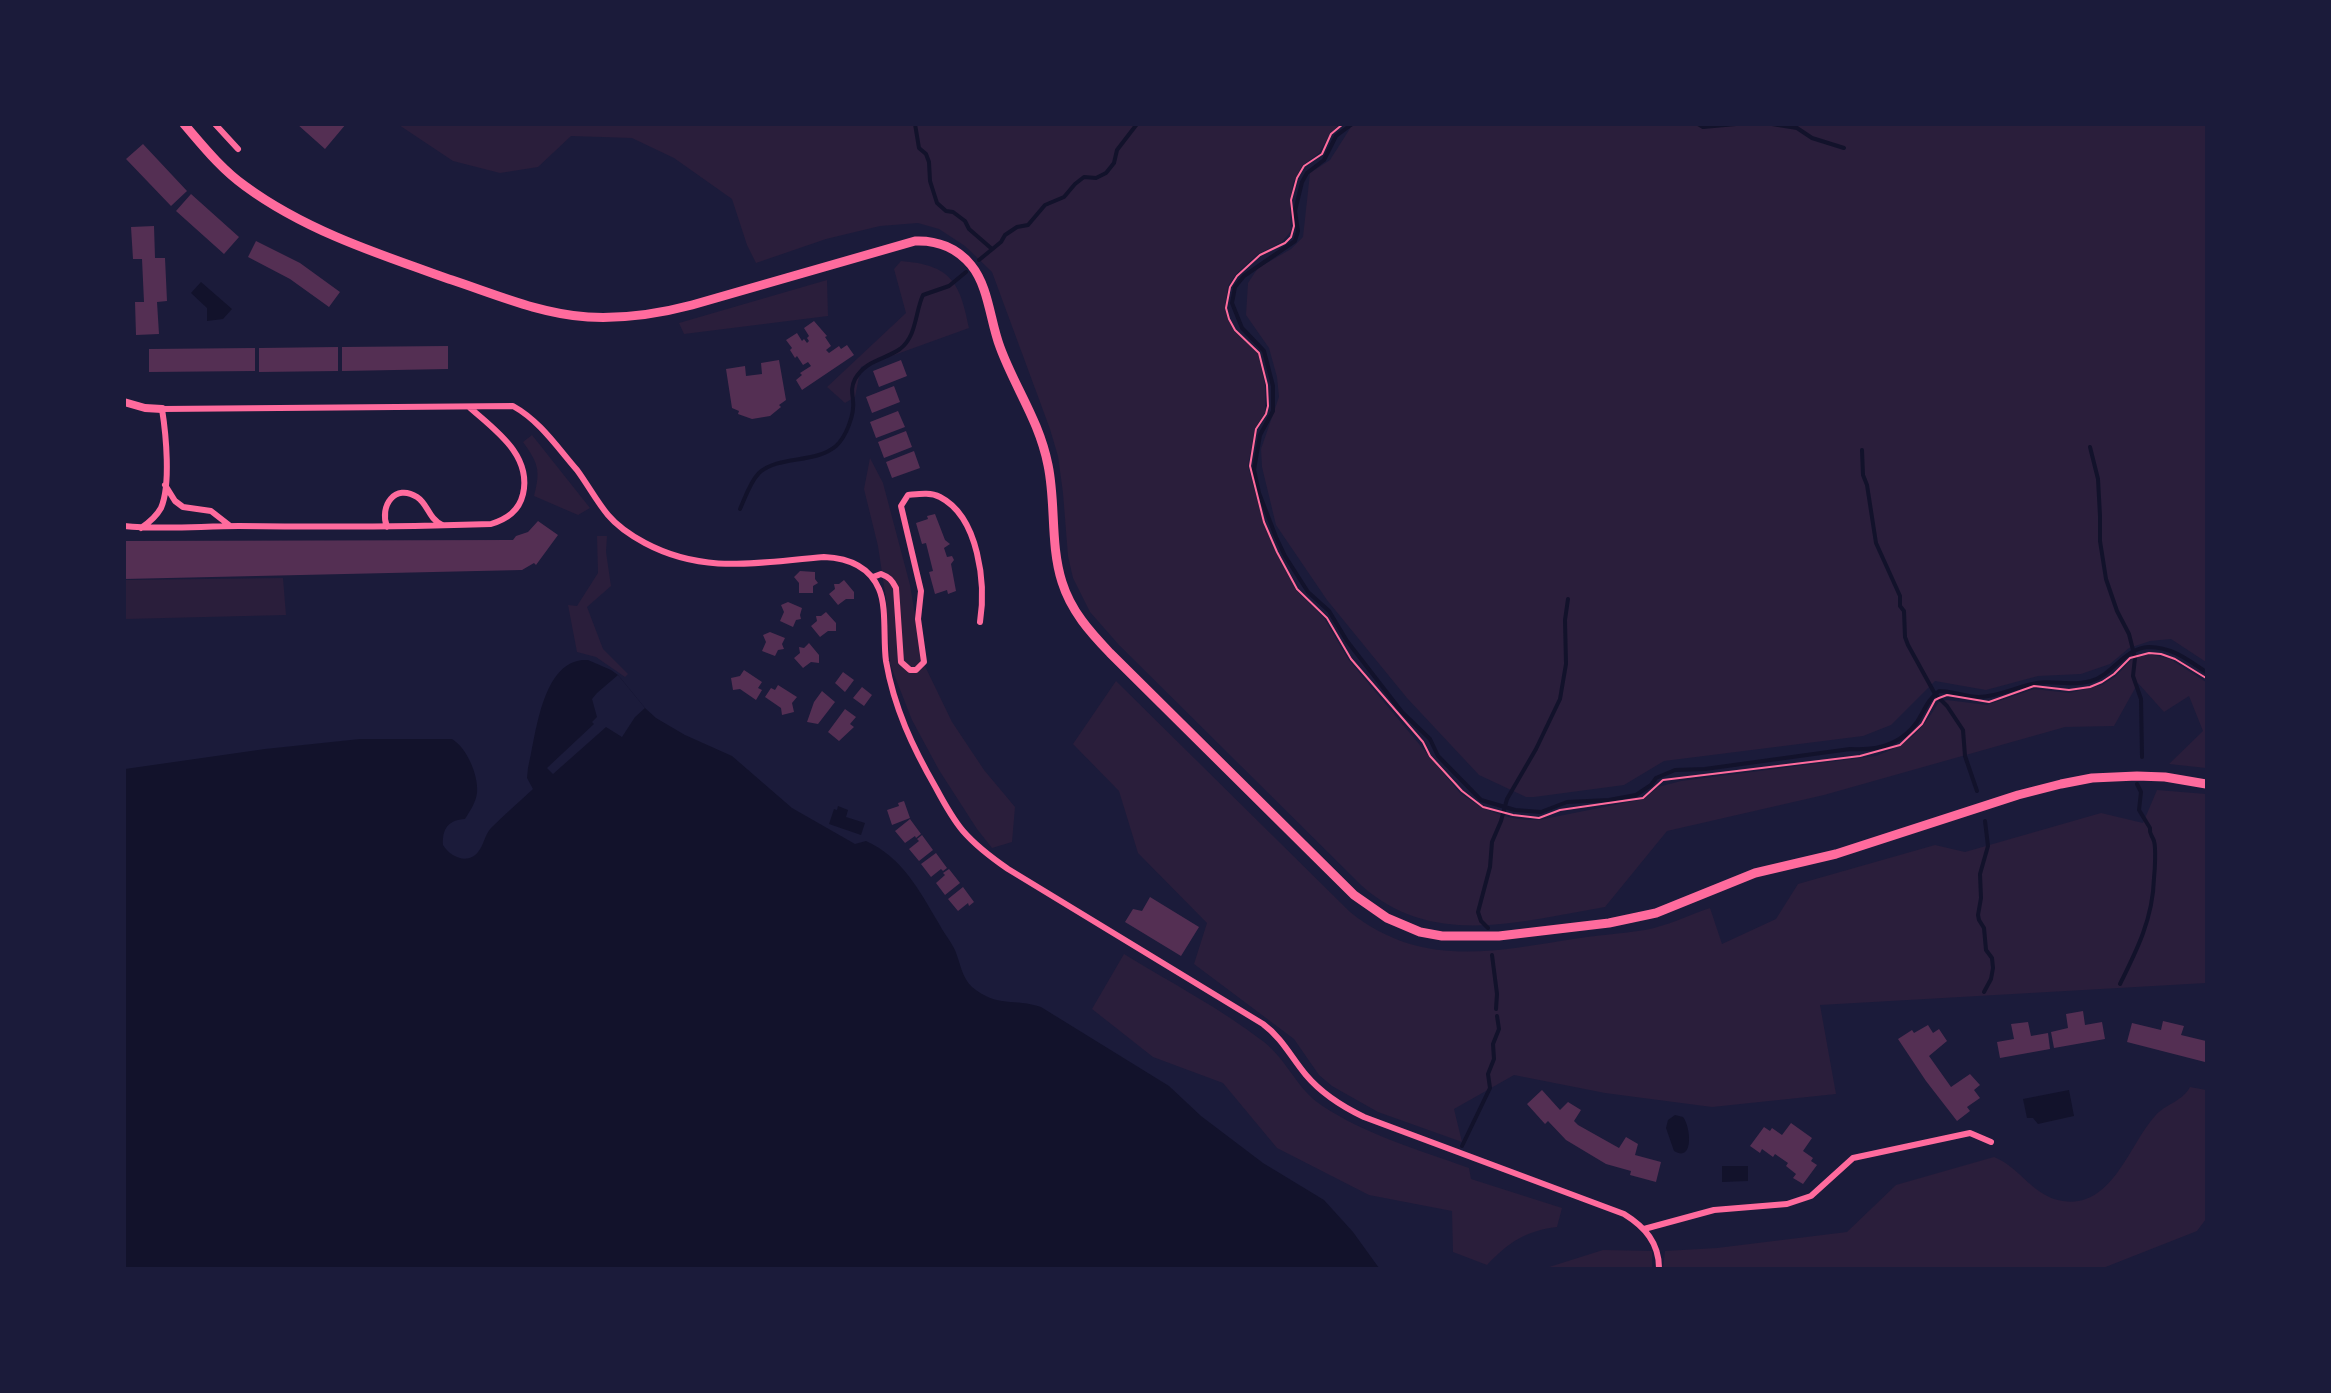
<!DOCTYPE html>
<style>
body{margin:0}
#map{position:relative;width:2331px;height:1393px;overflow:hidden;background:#1b1b3a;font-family:"Archivo Narrow",sans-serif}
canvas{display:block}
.frame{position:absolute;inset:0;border:126px solid #1b1b3a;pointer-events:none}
</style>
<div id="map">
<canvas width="2331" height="1393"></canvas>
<div class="frame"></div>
</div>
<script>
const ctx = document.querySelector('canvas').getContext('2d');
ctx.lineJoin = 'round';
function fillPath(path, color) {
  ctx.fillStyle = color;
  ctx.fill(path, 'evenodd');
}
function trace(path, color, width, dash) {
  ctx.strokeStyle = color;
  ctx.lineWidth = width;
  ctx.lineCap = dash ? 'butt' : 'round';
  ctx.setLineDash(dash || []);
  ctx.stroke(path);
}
fillPath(new Path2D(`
 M399,125H1339L1330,134L1319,153L1302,166L1293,183L1290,205L1291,231L1282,242L1258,254L1236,274L1228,286L1225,307L1228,320L1235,331L1258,353L1265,385V413L1255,428L1248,466L1265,527L1296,590L1324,618L1348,659L1460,793C1485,811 1508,821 1539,820L1644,799L1658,787L1681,781L1876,756C1911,743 1919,733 1939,702L1947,700L1987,705L2034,689L2069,693L2102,685L2116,676L2132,659L2149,654L2170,659L2206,682V768L2169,764L2203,731L2189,696L2164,712L2138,683L2114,726L2065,727L1824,795L1667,831L1605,907C1521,921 1433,949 1362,886L1119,645L1090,612L1073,578L1068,556L1063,493L1058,456L1050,429L992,272L965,246L939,229L918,223L880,226L826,239L756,263L747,245L732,199L674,158L632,138L571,136L538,167L500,173L453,161Z
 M1355,125H2206V662L2171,639L2150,641L2129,648L2110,664L2081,674L2038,676L1986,690L1935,681L1891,725L1863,736L1664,761L1624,785L1534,797H1526L1479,775L1407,698L1327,600L1276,525L1262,467L1261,449L1279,397L1277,377L1269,348L1246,315L1248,283L1258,268L1291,249L1303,237L1310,173L1330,160L1351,127Z
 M901,261C950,265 960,281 969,328L861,367L855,397L845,403L827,387L906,313L894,269Z
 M827,280L828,316L684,334L679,323Z
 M532,435L590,508L578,515L534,496C541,470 538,463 523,442Z
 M870,458L883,483L910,585L923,662L952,722L984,770L1015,807L1012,842L992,848L977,829L939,770L912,720L890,664L886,599L878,546L864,489Z
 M597,536H607L606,552L611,586L587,607L603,649L628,674L625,677L596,657L577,652L568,605L577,606L598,573Z
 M283,578L286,615L125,619V580Z
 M1116,681L1350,912C1420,968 1492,952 1573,939C1597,935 1621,934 1645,930C1667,926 1689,915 1710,908L1722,944L1776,919L1798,884L1935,845L1965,852L2101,813L2143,823L2157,790L2206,794V983L1820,1005L1836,1094L1712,1107L1605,1093L1514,1075L1454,1109L1462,1142L1378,1112L1332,1086L1319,1075L1294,1039L1194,964L1207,923L1138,853L1119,791L1073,744Z
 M1124,954C1171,983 1220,1008 1264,1042C1287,1060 1297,1089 1321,1105C1366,1135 1419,1150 1469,1168L1471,1179L1562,1208L1557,1227C1525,1231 1509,1242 1487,1265L1453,1252L1452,1211L1369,1195L1277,1148L1223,1083L1153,1057L1092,1009Z
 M2190,1087L2206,1090V1219L2197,1231L2103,1268H1663L1665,1251L1717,1248L1847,1232L1896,1185L1994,1157C2018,1166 2032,1194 2058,1200C2111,1213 2128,1146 2155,1116C2165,1104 2182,1102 2190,1087Z
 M1603,1250L1652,1251V1268H1546Z`), '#2a1e3b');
fillPath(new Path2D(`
 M201,282L232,309L223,319L207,321V308L191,293Z
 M582,660H588L611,670L618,675L645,708L656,718L685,735L732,756L792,808L855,844L866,841C902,857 919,890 938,922C943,932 950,940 955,950C960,962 962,978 972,987C997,1008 1015,998 1041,1007L1169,1086L1201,1116L1263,1163L1324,1200L1353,1232L1379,1268H125V769L265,749L360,739H452C467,748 479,776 477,793C476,802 470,811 465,819C449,820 442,828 443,845C450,857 468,865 478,852C484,845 484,836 491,828C504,815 519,802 533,789L527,778L528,768C536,736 541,665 582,660Z
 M838,806L848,810L846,817L865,823L861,835L829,824L834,809L837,810Z
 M2069,1090L2074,1116L2038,1124L2033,1118H2027L2023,1099Z
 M1675,1115L1683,1117C1691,1127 1694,1163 1674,1151L1666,1128L1668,1120Z
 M1722,1166H1748V1181L1722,1182Z`), '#12122b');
fillPath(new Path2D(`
 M618,675L645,708L635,717L622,737L606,727L553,774L547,768L594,724L592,722L597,717L592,699L597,693Z`), '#1b1b3a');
trace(new Path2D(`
 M915,124L919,148L926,154L929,162L930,181L937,203L946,211L953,212L965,221L969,229L992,249
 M1352,124L1336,136L1324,160L1307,173L1302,182L1295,211L1298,231L1295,241L1244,276L1235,287L1232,303L1242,328L1264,351L1273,386V411L1260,435L1254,470L1259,493L1276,537L1285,556L1308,592L1329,611L1347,641L1402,712L1430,739L1438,756L1481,800L1515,810L1541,812L1567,802L1609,800L1636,795L1651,785L1656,778L1675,770L1705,769L1850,749C1876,751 1901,745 1917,722C1924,711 1928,699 1939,691C1953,691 1965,697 1979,697C1998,697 2018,686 2037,683C2055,680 2069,687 2091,681C2114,674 2124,648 2149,647C2172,647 2188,660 2206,672
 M1698,124L1703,127L1736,124
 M1772,124L1797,128L1812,138L1844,148
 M979,260L1001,242L1005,235L1017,227L1028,225L1045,205L1064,197L1075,184L1084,177L1096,178L1106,173L1114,163L1117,150L1137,124
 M2090,447L2098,479L2100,516V541L2106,579L2117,611L2129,634L2135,658L2133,676L2141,699L2142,757
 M1862,450L1863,475L1867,485L1876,543L1900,596V606L1904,611L1905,637L1908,645L1935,694L1947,706L1963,730L1965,756L1977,791
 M740,509C745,498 750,482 759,473C779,455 815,464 836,446C846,437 855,414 853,400C852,392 851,387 855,379C866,360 884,360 900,349C917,336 915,312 923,295L949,286L966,272
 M1488,928L1481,921L1478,912L1490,867L1492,842L1501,821L1507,799L1536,749L1560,699L1566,664L1565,620L1568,599
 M1492,955L1497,994L1496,1009
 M2120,984C2137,950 2153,918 2154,878C2155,869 2156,848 2154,841C2152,835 2149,834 2150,828L2139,810L2141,792L2137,784
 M1984,992L1991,979L1993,968L1992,958L1986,950L1984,928L1979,920L1978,915L1981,898L1980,874L1988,846L1985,821
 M1462,1146L1490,1088L1488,1074L1494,1059L1493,1044L1499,1029L1497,1016`), '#12122b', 4);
fillPath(new Path2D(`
 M297,124H346L325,149Z
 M143,144L187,191L171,206L126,159Z
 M191,194L239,237L224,254L176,211Z
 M154,226L155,258H165L167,301L157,302L159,334L136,335L135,302H144L142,259H133L131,227Z
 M256,241L300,263L340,292L329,307L290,279L248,257Z
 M814,321L827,336L825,337L831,346L826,350L829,353L839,346L841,349L847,345L854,355L802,390L796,380L802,375L800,373L811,366L808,362L803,365L797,356L795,358L790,350L792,348L786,340L797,333L802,341L804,339L807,343L809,341L807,338L809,336L804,328Z
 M448,346V369L342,371V347Z
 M338,347V371L259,372V348Z
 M255,348V371L149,372V349Z
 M779,360L786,400L779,405L781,407L770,416L752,419L738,414L739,411L732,408L726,369L745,366L746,376L762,374L761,363Z
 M901,360L907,376L879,387L873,371Z
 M894,386L900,402L872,413L866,397Z
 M898,411L905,427L876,438L870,422Z
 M906,431L912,447L884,458L878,442Z
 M914,451L920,468L892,478L886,462Z
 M935,514L945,540L950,544L944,548L947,557L952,556L954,560L951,564L956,591L948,594L947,590L935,594L929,572L933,571L926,543L922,544L916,523L928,519L927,516Z
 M538,521L558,535L536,565L534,563L522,570L124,579V541L513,540L516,536L528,532Z
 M800,571L815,572V579L818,583L813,586V593H799V583L794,577Z
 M844,580L854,592V599H846L838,605L829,594L835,589L834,584H839Z
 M788,602L802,608L800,615L801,619L796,620L793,627L780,621L784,612L781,605Z
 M826,612L836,623V631H828L820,637L811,626L817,621L816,616H821Z
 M770,632L785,638L782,644L784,649L778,650L775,656L762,651L766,642L763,635Z
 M809,643L819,655V663L811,662L803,668L794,658L800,653L799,647L804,648Z
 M744,670L762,682L758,688L762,690L756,700L740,689L733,690L731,678L740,676Z
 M843,672L854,680L845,692L835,683Z
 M778,685L797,697L792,703L794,712L782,715L781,708L765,697L771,688L775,690Z
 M862,687L872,695L864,706L853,698Z
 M822,691L835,702L818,724L807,722L814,702Z
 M845,709L856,717L850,724L854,727L839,741L828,732Z
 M904,801L910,818L892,825L887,810L899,806L898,803Z
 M910,819L921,834L916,838L915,836L905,843L895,831Z
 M922,835L933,850L919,861L909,849L919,841L917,839Z
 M936,853L947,868L943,871L941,869L931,877L921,864Z
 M949,869L960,883L945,895L936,883L945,875L943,873Z
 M963,887L974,902L969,906L968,903L958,911L948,899Z
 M1150,897L1199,927L1181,956L1125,922L1133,909L1142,911Z
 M2083,1011L2085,1025L2102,1022L2105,1039L2054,1048L2051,1032L2068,1028L2066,1014Z
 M2163,1021L2184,1026L2181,1035L2206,1041L2205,1062L2127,1042L2132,1023L2161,1030Z
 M2028,1022L2031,1036L2048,1033L2050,1049L2000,1058L1997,1042L2014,1039L2011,1024Z
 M1928,1025L1933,1033L1939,1029L1947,1041L1929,1056L1951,1087L1970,1074L1980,1085L1974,1090L1980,1098L1967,1107L1970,1111L1957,1121L1926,1081L1898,1039L1912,1030L1914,1033Z
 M1542,1090L1560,1110L1568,1102L1581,1110L1574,1121L1578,1125L1619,1148L1626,1137L1638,1144L1635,1155L1661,1162L1656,1182L1630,1175L1631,1171L1606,1164L1566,1140L1548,1121L1545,1124L1527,1104Z
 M1791,1123L1812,1138L1803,1151L1813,1158L1811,1161L1817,1165L1803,1184L1793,1178L1796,1174L1786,1166L1788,1163L1775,1154L1773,1157L1762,1149L1760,1153L1750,1146L1764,1127L1770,1131L1772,1128L1782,1135Z`), '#542f53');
trace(new Path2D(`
 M1343,124L1331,134L1322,154L1304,166L1297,178L1291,200L1294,226L1291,237L1285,243L1260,255L1237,276L1230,287L1226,308L1229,319L1235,330L1259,353L1267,385L1268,406L1266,414L1256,429L1250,466L1264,522L1277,552L1297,589L1327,618L1351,659L1423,742L1430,756L1462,791L1483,807L1513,815L1539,818L1560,810L1643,798L1663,780L1860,756L1900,745L1922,724L1935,700L1939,698L1947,695L1989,702L2034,686L2069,690L2090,687L2102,682L2114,674L2130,658L2149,653L2161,654L2175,659L2206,678`), '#ff6b9d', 2);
trace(new Path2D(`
 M215,124L238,149
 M165,485L175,501L183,507L211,511L229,525
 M124,526C163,530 201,526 239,526C323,527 407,527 491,524C507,519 519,511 523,494C532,455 495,430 469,407
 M387,527C379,506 395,483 417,497C428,504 428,518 442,525
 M141,528C150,522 156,517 161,508C171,485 166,434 162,409L513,406C540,421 557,447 577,470C588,485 597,502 608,515C618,527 632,536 645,543C705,575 759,562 824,557C847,558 869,566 879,589C887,607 883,640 886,661C894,708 913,748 936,788C944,803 952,818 963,831C976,846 992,858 1008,869L1263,1024C1282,1038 1291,1057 1306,1075C1322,1094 1341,1106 1364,1117L1624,1214C1645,1227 1659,1243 1659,1268
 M873,577L881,574C889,577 892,580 896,588L901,662L910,670H916L924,662L918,619L921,591L901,506L908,495C919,494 930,492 940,497C979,517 986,584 980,622
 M1644,1229L1714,1210L1787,1204L1811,1196L1853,1158L1970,1133L1991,1142`), '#ff6b9d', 6);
trace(new Path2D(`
 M124,402L145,408L162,409`), '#ff6b9d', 8);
trace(new Path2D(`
 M184,124C203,146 221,169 245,186C306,231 381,255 452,280C497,295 541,314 588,317C624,319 658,314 692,305L915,241C937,240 957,248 971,265C989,287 990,321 1000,347C1015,388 1039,420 1048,465C1056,503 1050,544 1062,582C1071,611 1090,632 1110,653L1354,895L1387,918L1420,932L1442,936H1499L1609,923L1656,913L1755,873L1836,854L2018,795L2061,784L2092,778L2137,776L2165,777L2206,784`), '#ff6b9d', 9);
</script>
